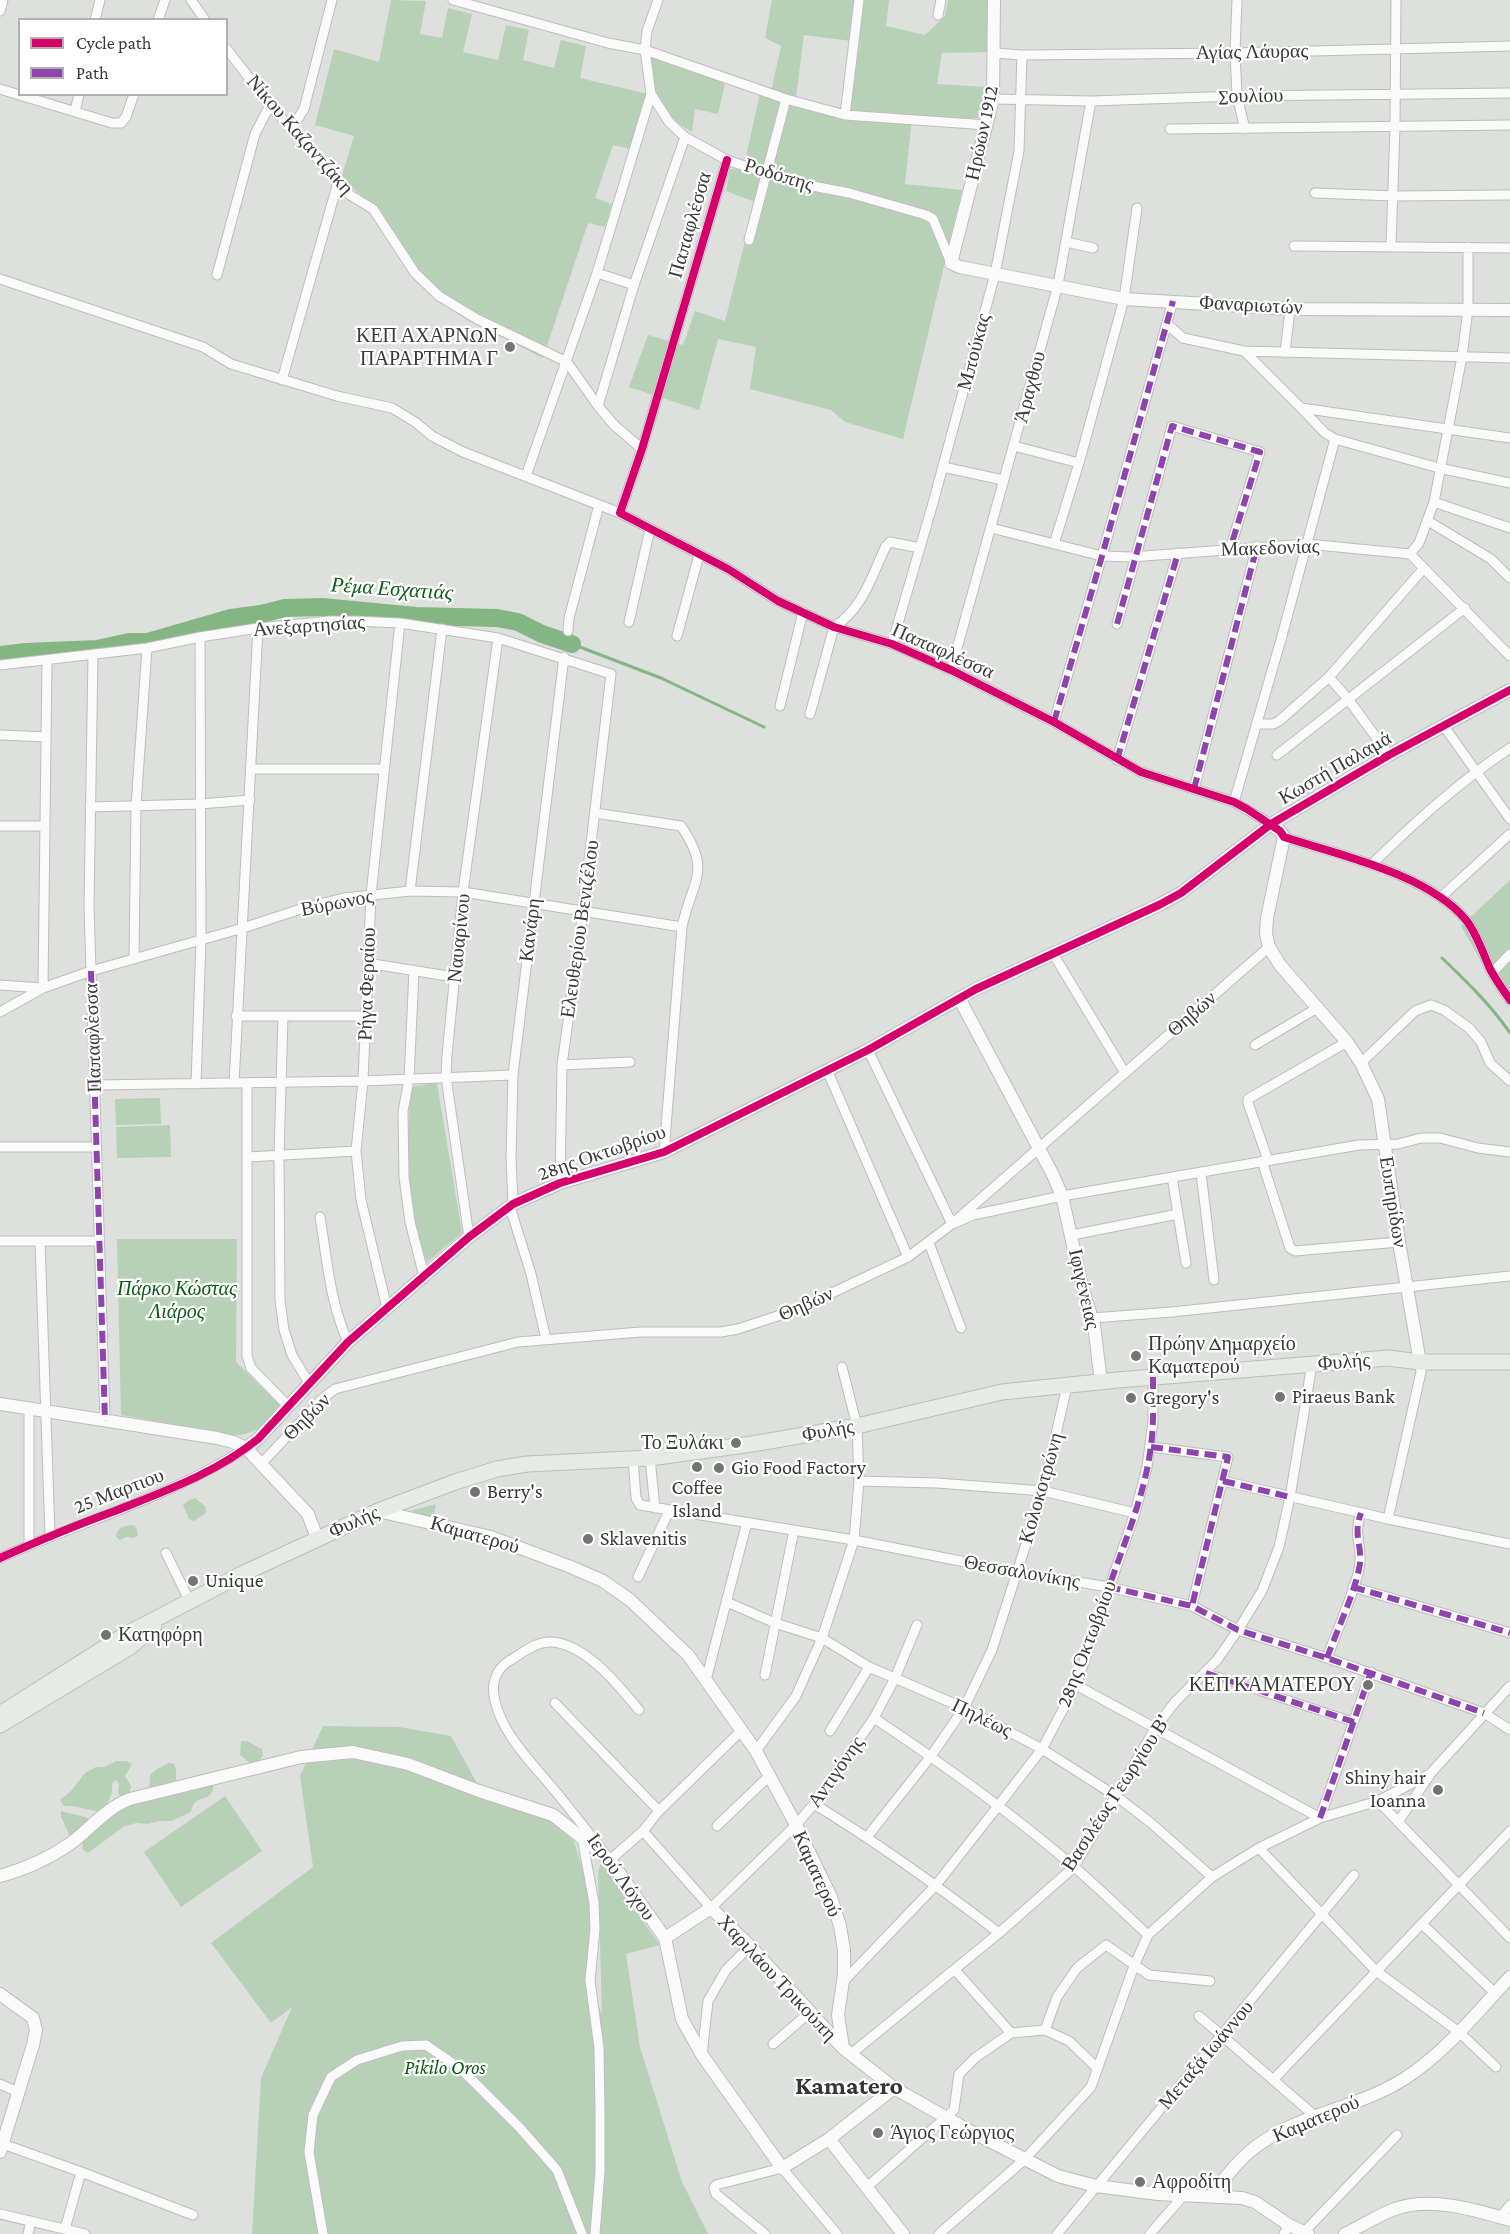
<!DOCTYPE html>
<meta charset="utf-8">
<style>
body{margin:0}
#map{position:relative;width:1510px;height:2234px;overflow:hidden;background:#dde0dc;font-family:"Crimson Pro",serif}
canvas{display:block}
.legend{position:absolute;left:18px;top:18px;width:210px;height:78px;box-sizing:border-box;background:#fff;border:2px solid #afb0af;margin:0;padding:8px 10px;list-style:none;font-size:18px;color:#383a38}
.legend li{display:flex;align-items:center;gap:12px;height:30px}
.legend b{width:30px;border:2px solid #afb0af}
</style>
<div id="map">
<canvas width="1510" height="2234"></canvas>
<ul class="legend">
<li><b style="height:8px;background:#d6006c"></b>Cycle path</li>
<li><b style="height:8px;background:#8e44ad"></b>Path</li>
</ul>
</div>
<script>
const ctx = document.querySelector('canvas').getContext('2d');
ctx.lineJoin = 'round';
function fillPath(path, color) {
  ctx.fillStyle = color;
  ctx.fill(path, 'evenodd');
}
function trace(path, color, width, dash) {
  ctx.strokeStyle = color;
  ctx.lineWidth = width;
  ctx.lineCap = dash ? 'butt' : 'round';
  ctx.setLineDash(dash || []);
  ctx.stroke(path);
}
function drawText(font, color, halo, rows, align = 'center') {
  ctx.font = font + ' "Crimson Pro",serif';
  ctx.lineWidth = 4.5;
  ctx.setLineDash([]);
  ctx.textBaseline = 'middle';
  ctx.strokeStyle = halo;
  ctx.fillStyle = color;
  for (const [text, x, y, turn = 0] of rows) {
    ctx.save();
    ctx.translate(x, y);
    ctx.rotate((+turn || 0) * Math.PI / 180);
    ctx.textAlign = isNaN(turn) ? turn : align;
    if (halo) ctx.strokeText(text, 0, 0);
    ctx.fillText(text, 0, 0);
    ctx.restore();
  }
}
fillPath(new Path2D(`
 M391,0L426,1L420,34L442,38L448,8L472,14L463,52L498,60L506,25L529,30L523,60L554,68L561,40L586,46L580,78L648,94L631,149L613,145L595,198L612,204L605,227L588,223L543,358L468,320L432,295L372,214L359,205L360,194L341,179L354,136L315,125L334,49L379,62Z
 M772,0H889L886,26L925,35L945,16L948,0H989L988,52L942,53L937,84L989,87L984,118H912L905,184L962,190L903,439L845,422L831,410L750,389L756,347L718,339L699,410L629,387L648,335L683,345L695,311L725,321L755,202L726,191L730,169L743,170L760,93L770,96L781,46L765,38ZM804,35L860,42L846,120L795,104Z
 M649,54L725,83L718,114L695,109L692,132C657,112 654,91 649,54Z
 M1510,880V988L1501,996L1461,926Z
 M437,1083L462,1233L427,1262C405,1204 408,1149 410,1087Z
 M160,1098L161,1124L116,1125L115,1099Z
 M170,1125L171,1157L117,1158L116,1127Z
 M117,1239H237L236,1362L281,1406C266,1424 256,1436 231,1435L121,1415Z
 M195,1498L205,1506L206,1513L194,1521L189,1519L183,1505L189,1500Z
 M436,1504L433,1519L416,1515L415,1512L410,1511Z
 M134,1525L137,1529L138,1536L133,1538L126,1537L120,1540L116,1537C117,1526 125,1526 134,1525Z
 M323,1726L399,1727L451,1736L485,1798L556,1822L574,1841L588,1889L591,1919L588,1988L602,2013L598,1873L601,1862L660,1945L626,1954L640,2047L682,2182L708,2234H252L261,2078L292,2007L271,2023L211,1943L313,1867L300,1776Z
 M241,1741H247L262,1749L263,1755L260,1761L251,1764L240,1755Z
 M116,1761H126L132,1764L125,1776L131,1786L130,1792L121,1798L118,1792L119,1784L116,1780L112,1784C113,1796 108,1805 98,1812C92,1810 70,1805 64,1806L60,1800L71,1791L85,1773L96,1767H104Z
 M169,1763L174,1764L176,1768V1782L149,1788L150,1775L157,1769Z
 M214,1783L213,1790L208,1797C198,1799 193,1801 191,1812L171,1821H160L148,1824L136,1823L123,1827L88,1853L82,1849L83,1841L87,1833L123,1806Z
 M225,1796L262,1851L181,1907L144,1852Z
 M61,1811L85,1817L90,1820L70,1836L61,1817Z`), '#b7d1b6');
trace(new Path2D(`
 M572,644L661,678L764,727
 M1442,958C1466,981 1491,1005 1510,1033`), '#83b683', 3);
trace(new Path2D(`
 M0,655L26,652L97,649L129,642H148L231,618L261,614L285,608L322,607L416,616L497,618L518,622L542,634L572,644`), '#83b683', 18);
const pedestrian = new Path2D(`
 M1206,1673L1354,1722`);
const minor = new Path2D(`
 M191,0L205,20
 M453,0L608,43L645,50L786,99L845,115L987,125
 M658,0L647,31L645,50L651,94L669,122L685,137L727,160L792,182L849,193L926,215L933,219L951,263
 M1237,0L1235,53L1237,96L1245,129
 M0,11L3,0
 M938,15L941,0
 M95,20L100,0
 M158,20L165,0
 M226,48L270,105L338,182L350,195L373,209L415,273L439,296L477,319L567,362L598,406L614,425L642,449
 M995,53L1022,55L1235,53L1510,46
 M0,89L112,123H121L126,117L134,94
 M993,99L1091,101L1237,96L1510,93
 M75,111L79,94
 M845,115L859,0
 M291,129L304,109L332,0
 M1170,129L1510,125
 M727,160L642,449L620,513L728,569L778,601L834,627L892,644L951,670L1054,722L1141,772L1234,802L1271,824
 M1315,193L1394,196L1510,195
 M749,240L786,99
 M1066,242L1093,248
 M1294,246L1510,248
 M1391,246L1395,127L1396,0
 M597,273L634,285
 M217,275L255,134L270,105
 M0,279L203,347L231,364L337,396L392,408L415,422L432,436L463,452L620,513
 M1167,324L1183,338L1244,351L1510,358
 M1244,351L1301,408L1510,438
 M1285,353L1290,309
 M282,380L338,182
 M598,406L634,285L685,137
 M1301,408L1325,433L1335,439L1439,468L1510,483
 M1014,446L1079,463
 M943,467L1003,480
 M526,476L597,273L651,94
 M1434,502L1510,528
 M1428,521L1491,559L1510,578
 M991,528L1102,556L1131,557L1307,544L1410,554L1510,656
 M1054,544L1079,463L1124,299L1137,208
 M1410,554L1419,543L1434,502L1462,357L1468,309V247
 M629,622L650,529
 M1117,624L1172,426L1260,452L1230,549
 M568,631L569,618L599,505
 M677,636L699,555
 M892,644L933,503L995,274L1019,151L1022,55
 M93,655L89,906L105,1421
 M0,665L147,648L200,637L258,628L330,621H354L400,623L498,638L611,674L583,911L562,1065L560,1183
 M951,670L1058,285L1091,101
 M1329,677L1348,699L1389,755
 M780,706L803,612
 M810,714L834,627C863,609 872,575 886,546L890,542L920,548
 M1054,722L1102,556L1173,301
 M1256,724H1273L1279,721L1329,677L1424,568
 M1443,725L1510,819
 M0,735L46,737
 M1277,755L1465,608
 M1117,760L1178,553
 M252,769H383
 M1194,789L1257,546
 M1234,802L1282,636L1335,439
 M90,807L200,804L250,800
 M595,813L681,826C713,872 691,882 682,927L664,1152
 M0,826H44
 M1284,837C1339,855 1428,874 1466,920C1477,934 1483,953 1490,969C1496,980 1503,990 1510,1000
 M1371,865C1415,822 1459,782 1510,748
 M410,891L442,629
 M1441,897L1510,834
 M1052,952L1125,1073
 M134,959L136,806L147,648
 M367,963L454,977
 M414,970L409,1080L403,1111L404,1177L410,1222L424,1276
 M1492,973L1510,954
 M0,985L43,988L91,971L243,928L307,907L344,898L410,891L463,892L682,927
 M43,988L47,660
 M0,1012L43,988
 M236,1016H366
 M283,1016L279,1156L280,1300L284,1330L292,1355L309,1383
 M1255,1045L1319,1007
 M868,1050L952,1224L973,1215L1062,1196L1359,1145L1398,1144L1421,1138H1440L1478,1148L1510,1152
 M1361,1063L1415,1011L1431,1005L1444,1010L1469,1028L1481,1042L1490,1063L1510,1081
 M562,1065L630,1062
 M827,1070L908,1257
 M234,1083L258,628
 M247,1083V1356L251,1368L288,1406
 M196,1084L201,941L200,637
 M95,1085L363,1081L513,1075
 M0,1147H96
 M248,1157L356,1151
 M1268,1160L1248,1103V1099L1347,1042
 M1262,1161L1290,1248L1295,1251L1399,1242
 M1201,1173L1214,1280
 M1172,1177L1186,1263
 M513,1204L511,1158L513,1075L564,657
 M510,1207L531,1274L546,1339
 M320,1217C327,1259 330,1303 348,1342
 M1072,1235L1178,1214
 M469,1237L446,1077L447,1055L463,892L498,638
 M0,1241H99
 M40,1242L50,1535
 M929,1243L961,1328
 M387,1308L361,1200L356,1151L363,1081L371,895L400,623
 M1092,1318L1172,1312L1510,1276
 M1151,1447L1228,1457L1192,1606
 M650,1458L655,1508
 M633,1459L636,1498L640,1505L854,1540L1016,1572L1109,1587L1192,1606L1238,1630L1327,1658L1484,1713L1510,1730
 M261,1464L322,1399L335,1389L518,1342L641,1332H721L738,1329L796,1310L908,1257L952,1224L1269,947
 M859,1481L937,1483L1043,1491L1135,1513
 M1223,1481L1388,1519L1510,1544
 M1388,1519L1421,1372L1420,1362
 M29,1545V1408
 M166,1553L190,1602
 M0,1558C82,1521 171,1497 246,1448
 M638,1577L669,1511
 M1353,1587L1510,1633
 M727,1602L775,1623L822,1638L869,1667L964,1708L1042,1749L1116,1796L1151,1823L1212,1877
 M1327,1658C1337,1630 1353,1597 1359,1569C1364,1547 1352,1537 1361,1513
 M765,1675L794,1530
 M706,1680L747,1522
 M1076,1685L1320,1818
 M555,1703L659,1811
 M639,1710C619,1686 584,1642 550,1642C535,1642 521,1654 509,1661C495,1670 491,1685 495,1701C503,1736 534,1765 556,1792C574,1814 592,1837 610,1860L643,1831L659,1811L742,1730
 M874,1718C943,1764 1010,1812 1073,1866C1099,1888 1123,1912 1148,1935
 M830,1731L869,1667
 M756,1751L796,1696L822,1638L854,1540L859,1481L857,1426L842,1367
 M1378,1801L1510,1938
 M814,1804C878,1843 939,1887 999,1933
 M1320,1818L1371,1672
 M1398,1822L1429,1776
 M717,1826L769,1776
 M643,1831L711,1908L796,1825L814,1804L874,1718L895,1678L917,1625
 M582,1837L594,1903L595,1929L590,1980L599,2048L600,2112V2171L595,2234
 M867,1837L931,1756L964,1708L992,1650L1043,1491L1067,1386
 M1259,1848L1376,1971L1459,2032L1496,2067
 M1422,1924L1495,1993
 M955,1970L1011,2033
 M843,1982L936,1885L998,1806L1042,1749L1076,1685L1135,1513L1147,1467L1153,1421V1377
 M1199,2016L1315,2116
 M1045,2030L1057,1997L1077,1968L1106,1945L1149,1975L1210,1981
 M773,2044L810,2012
 M851,2054L999,1933L1074,1867L1156,1727L1175,1702L1217,1660L1238,1630L1262,1591L1279,1547L1290,1497L1312,1364
 M702,2055L708,2001L726,1970L750,1946
 M1273,2080L1510,1831
 M0,2084L18,2092
 M0,2143L81,2172L193,2215
 M867,2187L954,2110L959,2074L975,2058L1011,2033L1045,2030L1069,2041L1097,2068
 M0,2214L85,2234
 M1501,2217L1510,2205
 M65,2229L81,2172
 M1304,2232L1397,2135
 M28,2234L31,2221
 M323,2234L309,2152L313,2115L331,2077L357,2060L402,2046L426,2045L462,2070L520,2128L557,2170L582,2234
 M765,2234L716,2194L714,2188L716,2185L782,2168L837,2234
 M939,2234L1024,2160L1091,2087L1134,1966L1148,1935L1212,1877L1259,1848L1320,1818L1378,1801L1430,1774L1510,1686
 M1057,2234L1354,1875
 M1150,2234L1183,2196
 M1284,2234L1289,2225`);
const tertiary = new Path2D(`
 M994,0L993,99L951,263L960,267L1124,299L1290,309L1510,310
 M1271,824L1280,831L1284,837L1267,918L1266,934L1269,947L1280,965L1347,1042L1361,1063L1378,1099L1399,1242L1420,1362
 M959,998L1053,1175L1062,1196L1083,1290L1094,1325L1101,1382
 M0,1404L217,1438L233,1442L246,1448L308,1514L317,1538
 M246,1448L258,1439L348,1342L469,1237L513,1204L560,1183L664,1152L868,1050L976,989L1159,905L1181,893L1271,824L1389,755L1510,690
 M378,1511L491,1537L571,1567L603,1581L630,1600L688,1655L756,1751L796,1825L831,1897L840,1926L844,1950V1974L838,2015L843,2048L894,2088L968,2130L1058,2176L1096,2186L1158,2194L1242,2198L1255,2202L1289,2225L1308,2234
 M0,1876C25,1869 50,1858 71,1843C91,1828 106,1808 130,1799L301,1757L353,1752L408,1764L479,1791L553,1815L610,1860L665,1938L682,2019L702,2055L782,2168L829,2139L894,2088
 M665,1938L711,1908L750,1946L841,2046
 M0,1994L33,2018L36,2030L33,2045L0,2152
 M829,2139L903,2234
 M1211,2196C1226,2177 1241,2156 1261,2143C1304,2113 1360,2107 1404,2079C1445,2053 1477,2012 1510,1977
 M1345,2234C1362,2226 1378,2215 1395,2209C1430,2196 1476,2210 1510,2220`);
const primary = new Path2D(`
 M0,1714L123,1636L244,1573L378,1511L455,1482L497,1469L527,1464L650,1458L752,1444L857,1426L1002,1392L1118,1380L1388,1358L1420,1362H1510
 M0,1725L130,1647L154,1626`);
trace(pedestrian, '#bdbebc', 10);
trace(minor, '#bdbebc', 11);
trace(tertiary, '#bdbebc', 14);
trace(primary, '#bcbebc', 17);
trace(pedestrian, '#fafafa', 8);
trace(minor, '#fafafa', 9);
trace(tertiary, '#fafafa', 12);
trace(primary, '#e6ebe6', 15);
trace(new Path2D(`
 M1117,624L1172,426L1260,452L1230,549
 M1054,722L1102,556L1173,301
 M1117,760L1178,553
 M1194,789L1257,546
 M91,971L105,1421
 M1153,1377C1153,1400 1154,1423 1151,1446C1145,1494 1125,1541 1109,1587L1192,1606L1238,1630L1327,1658L1484,1713
 M1151,1447L1228,1457L1192,1606
 M1223,1481L1290,1497
 M1353,1587L1510,1633
 M1327,1658C1337,1630 1353,1597 1359,1569C1364,1547 1352,1537 1361,1513
 M1206,1673L1354,1722
 M1320,1818L1371,1672`), '#8e44ad', 6, [12, 6]);
trace(new Path2D(`
 M727,160L642,449L620,513L728,569L778,601L834,627L892,644L951,670L1054,722L1141,772L1234,802L1247,809L1280,831L1284,837C1339,855 1428,874 1466,920C1477,934 1483,953 1490,969C1496,980 1503,990 1510,1000
 M0,1558C38,1541 76,1525 115,1511C165,1491 216,1473 258,1439L348,1342L469,1237L513,1204L560,1183L664,1152L868,1050L976,989L1159,905L1181,893L1271,824L1389,755L1510,690`), '#d6006c', 8);
for (const [x, y, r, color] of [
 [510,347,6,"#727471"],
 [1136,1356,6,"#727471"],
 [1280,1397,6,"#727471"],
 [1131,1398,6,"#727471"],
 [736,1443,6,"#727471"],
 [697,1467,6,"#727471"],
 [719,1468,6,"#727471"],
 [475,1492,6,"#727471"],
 [588,1539,6,"#727471"],
 [193,1581,6,"#727471"],
 [106,1635,6,"#727471"],
 [1368,1685,6,"#727471"],
 [1438,1790,6,"#727471"],
 [878,2133,6,"#727471"],
 [1140,2182,6,"#727471"]
]) {
  const dot = new Path2D();
  dot.arc(x, y, r, 0, 2 * Math.PI);
  ctx.fillStyle = color;
  ctx.fill(dot);
  trace(dot, '#fff', 2);
}
drawText('20px', '#383a38', '#fff', [
 ["Αγίας Λάυρας",1252,52,-1],
 ["Σουλίου",1251,96,-1],
 ["Ηρώων 1912",982,133,-78],
 ["Νίκου Καζαντζάκη",300,135,49],
 ["Ροδόπης",779,175,17],
 ["Παπαφλέσσα",690,225,-74],
 ["Φαναριωτών",1251,305,3],
 ["Μπούκας",974,352,-75],
 ["Άραχθου",1030,387,-75],
 ["Μακεδονίας",1270,548,-2],
 ["Ανεξαρτησίας",309,626,-4],
 ["Παπαφλέσσα",943,651,24],
 ["Κωστή Παλαμά",1335,768,-30],
 ["Βύρωνος",337,903,-11],
 ["Ελευθερίου Βενιζέλου",580,929,-82],
 ["Κανάρη",530,930,-83],
 ["Ναυαρίνου",459,938,-84],
 ["Ρήγα Φεραίου",367,984,-88],
 ["Θηβών",1192,1014,-41],
 ["Παπαφλέσσα",93,1038,-92],
 ["28ης Οκτωβρίου",602,1153,-19],
 ["Ευπηρίδων",1393,1202,81],
 ["Ιφιγένειας",1084,1289,77],
 ["Θηβών",806,1304,-24],
 ["Φυλής",1344,1362,-4],
 ["Θηβών",307,1417,-45],
 ["Φυλής",828,1431,-10],
 ["Κολοκοτρώνη",1041,1488,-74],
 ["25 Μαρτιου",119,1491,-21],
 ["Φυλής",354,1522,-24],
 ["Καματερού",475,1535,16],
 ["Θεσσαλονίκης",1022,1572,10],
 ["28ης Οκτωβρίου",1087,1644,-69],
 ["Πηλέως",982,1718,26],
 ["Αντιγόνης",836,1772,-55],
 ["Βασιλέως Γεωργίου Β'",1116,1793,-57],
 ["Καματερού",817,1874,66],
 ["Ιερού Λόχου",621,1877,54],
 ["Χαριλάου Τρικούπη",777,1978,47],
 ["Μεταξά Ιωάννου",1206,2055,-50],
 ["Καματερού",1316,2119,-23]
]);
drawText('20px', '#383a38', '#fff', [
 ["ΚΕΠ ΑΧΑΡΝΩΝ",498,336,"right"],
 ["ΠΑΡΑΡΤΗΜΑ Γ",498,359,"right"],
 ["Πρώην Δημαρχείο",1148,1344],
 ["Καματερού",1148,1367],
 ["Piraeus Bank",1292,1397],
 ["Gregory's",1143,1398],
 ["Το Ξυλάκι",724,1443,"right"],
 ["Gio Food Factory",731,1468],
 ["Coffee",697,1488,"center"],
 ["Island",697,1511,"center"],
 ["Berry's",487,1492],
 ["Sklavenitis",600,1539],
 ["Unique",205,1581],
 ["Κατηφόρη",118,1635],
 ["ΚΕΠ ΚΑΜΑΤΕΡΟΥ",1356,1685,"right"],
 ["Shiny hair",1426,1778,"right"],
 ["Ioanna",1426,1801,"right"],
 ["Άγιος Γεώργιος",890,2133],
 ["Αφροδίτη",1152,2182]
], 'left');
drawText('italic 20px', '#0a5a15', '#fff', [
 ["Πάρκο Κώστας",177,1289],
 ["Λιάρος",177,1312],
 ["Pikilo Oros",445,2068]
]);
drawText('italic 21px', '#0d5c18', '#fff', [
 ["Ρέμα Εσχατιάς",392,589,4]
]);
drawText('bold 26px', '#333733', '#fff', [
 ["Kamatero",849,2086]
]);
</script>
